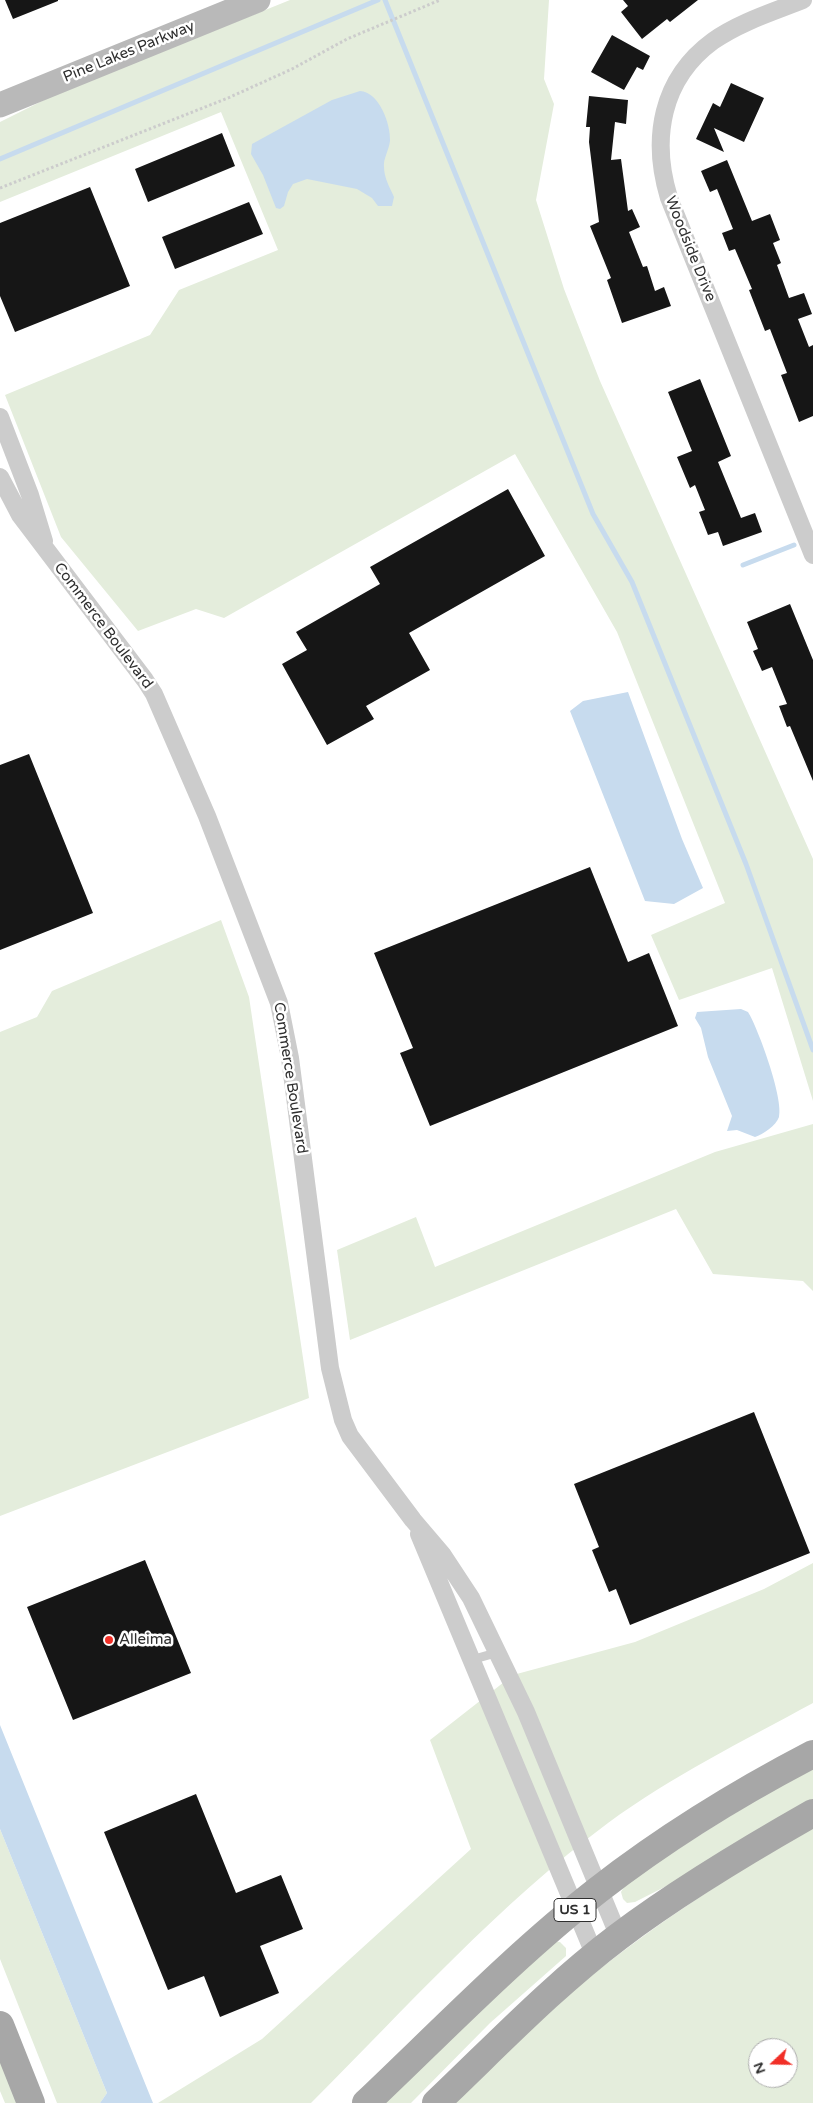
<!DOCTYPE html>
<style>
body{margin:0}
#map{position:relative;width:813px;height:2103px;overflow:hidden;background:#fff;font-family:"Varela Round",sans-serif}
canvas{display:block}
.north{position:absolute;left:748px;top:2038px;width:50px;height:50px;box-sizing:border-box;background:#fff;border:1px solid #acacac;border-radius:50%;rotate:249deg;font-size:14px;font-weight:700;line-height:20px;text-align:center;color:#2f2f2f}
.north::after{content:'';display:block;margin:auto;width:18px;height:22px;background:#f12f27;clip-path:polygon(50% 0,100% 100%,50% 72%,0 100%)}
</style>
<div id="map">
<canvas width="813" height="2103"></canvas>
<div class="north">N</div>
</div>
<script>
const ctx = document.querySelector('canvas').getContext('2d');
ctx.lineJoin = 'round';
function fillPath(path, color) {
  ctx.fillStyle = color;
  ctx.fill(path, 'evenodd');
}
function trace(path, color, width, dash) {
  ctx.strokeStyle = color;
  ctx.lineWidth = width;
  ctx.lineCap = dash ? 'butt' : 'round';
  ctx.setLineDash(dash || []);
  ctx.stroke(path);
}
function drawText(font, color, halo, rows, align = 'center') {
  ctx.font = font + ' "Varela Round",sans-serif';
  ctx.lineWidth = 5;
  ctx.setLineDash([]);
  ctx.textBaseline = 'middle';
  ctx.strokeStyle = halo;
  ctx.fillStyle = color;
  for (const [text, x, y, turn = 0] of rows) {
    ctx.save();
    ctx.translate(x, y);
    ctx.rotate((+turn || 0) * Math.PI / 180);
    ctx.textAlign = isNaN(turn) ? turn : align;
    if (halo) ctx.strokeText(text, 0, 0);
    ctx.fillText(text, 0, 0);
    ctx.restore();
  }
}
fillPath(new Path2D(`
 M290,0H549L544,79L554,104L536,200L564,289L600,381L813,859V1101L772,968L679,1000L651,935L725,903L617,632L515,454L224,618L196,609L138,631L61,537L5,395L150,335L179,290L278,250L221,112L0,202V122L52,96Z
 M221,920L249,997L309,1398L0,1516V1032L37,1017L52,991Z
 M813,1124V1291L803,1281L713,1274L676,1209L350,1340L337,1250L416,1217L435,1267L715,1152Z
 M813,1563V1703C743,1741 672,1776 608,1823C499,1904 407,2007 311,2103H158L262,2039L471,1849L430,1740L513,1675L635,1642L764,1589Z
 M813,1768V1800L696,1871L635,1902L627,1903L623,1899L621,1892C631,1875 656,1863 672,1853C718,1823 765,1794 813,1768Z
 M813,1826V2103H453C494,2065 533,2024 575,1989C650,1927 730,1876 813,1826ZM758,2048H788V2078H758Z
 M0,1829L107,2093L100,2103H57L0,1959Z
 M554,1941L560,1942L566,1948V1956L490,2023L411,2103H379Z
 M0,2050L21,2103H5L0,2091Z`), '#e4eddc');
fillPath(new Path2D(`
 M360,91C379,92 391,124 390,141C389,150 383,159 384,167C384,178 390,188 394,197L392,206H378L372,198L357,189L307,179L293,184L288,192L284,206L280,209L276,208L263,175L251,154L252,144L332,100Z
 M628,692L682,839L703,888L674,904L645,901L570,711L583,701Z
 M741,1009L748,1012C758,1028 784,1099 779,1117C776,1126 763,1134 755,1137L737,1130L727,1131L732,1116L708,1057L701,1028L695,1018L697,1012Z
 M0,1725L153,2103H100L107,2093L0,1829Z`), '#c7dbee');
trace(new Path2D(`
 M385,0L593,514L632,582L746,864L813,1050
 M0,159L378,0
 M743,565L794,545`), '#c7dbee', 5);
fillPath(new Path2D(`
 M5,0H58V1L13,19Z
 M623,0H698L670,22L667,19L642,39L621,12L628,6Z
 M612,35L650,56L643,70L637,67L624,90L591,72Z
 M731,83L764,98L744,142L714,128L724,152L696,139L713,103L720,107Z
 M589,96L628,100L626,124L615,122L611,160L621,159L628,211L632,209L640,227L629,232L643,267L647,266L655,291L664,287L671,306L622,323L607,280L611,278L590,226L599,222L589,142L590,127H586Z
 M222,133L235,166L148,202L135,169Z
 M727,160L752,221L770,214L780,240L773,243L781,263L777,265L789,298L804,293L812,314L798,319L809,347L813,345V416L799,422L781,375L787,373L770,329L765,331L749,290L752,289L735,249L729,251L722,233L733,229L717,189L710,192L701,171Z
 M90,187L130,286L15,332L0,296V223Z
 M249,202L263,234L175,269L162,237Z
 M700,379L731,456L718,462L741,518L755,513L762,532L723,546L718,532L708,535L699,512L705,510L695,485L690,488L677,457L692,451L668,392Z
 M508,489L545,556L409,633L430,670L366,706L374,719L327,745L282,664L307,650L296,632L380,584L370,567Z
 M790,604L813,660V781L790,726L787,727L779,706L787,704L772,667L762,671L753,651L758,649L747,622Z
 M29,754L93,913L0,950V765Z
 M590,867L628,962L649,953L678,1026L430,1126L400,1053L413,1048L374,953Z
 M754,1412L810,1553L630,1625L616,1589L609,1592L592,1550L599,1547L574,1484Z
 M145,1560L191,1673L73,1720L27,1607Z
 M196,1794L236,1893L281,1875L303,1929L260,1946L279,1993L220,2017L204,1976L168,1990L104,1832Z`), '#161616');
trace(new Path2D(`
 M0,188L228,98L292,69L347,39L440,0`), '#ccc', 3, [2.5, 2.5]);
trace(new Path2D(`
 M471,1660L499,1652`), '#ccc', 9);
trace(new Path2D(`
 M803,0C773,12 740,22 713,41C661,79 651,139 669,198L813,555
 M0,417L30,495L44,541
 M0,477L20,515L145,680L154,694L207,816L279,1003L290,1058L330,1368L343,1420L350,1436L413,1520L442,1554L471,1598L526,1712L619,1937
 M419,1534L595,1956`), '#ccc', 18);
trace(new Path2D(`
 M0,105L258,0`), '#b9b9b9', 25);
trace(new Path2D(`
 M0,2025L31,2103
 M366,2103C442,2031 516,1954 598,1890C665,1838 738,1793 813,1754
 M436,2103C495,2047 553,1986 618,1937C679,1891 746,1851 813,1813`), '#a7a7a7', 28);
for (const [x, y, r, color] of [
 [109,1640,5,"#f12f27"]
]) {
  const dot = new Path2D();
  dot.arc(x, y, r, 0, 2 * Math.PI);
  ctx.fillStyle = color;
  ctx.fill(dot);
  trace(dot, '#fff', 2);
}
for (const [x, y, w] of [
 [575,1910,42]
]) {
  const box = new Path2D();
  box.roundRect(x - w / 2, y - 11.5, w, 23, 4);
  ctx.fillStyle = '#fff';
  ctx.fill(box);
  trace(box, '#2f2f2f', 1);
}
drawText('bold 14px', '#2f2f2f', null, [
 ["US 1",575,1910]
]);
drawText('15px', '#2f2f2f', '#fff', [
 ["Pine Lakes Parkway",129,52,-22],
 ["Woodside Drive",690,249,68],
 ["Commerce Boulevard",103,626,53],
 ["Commerce Boulevard",290,1078,81]
]);
drawText('15px', '#2f2f2f', '#fff', [
 ["Alleima",119,1640]
], 'left');
</script>
